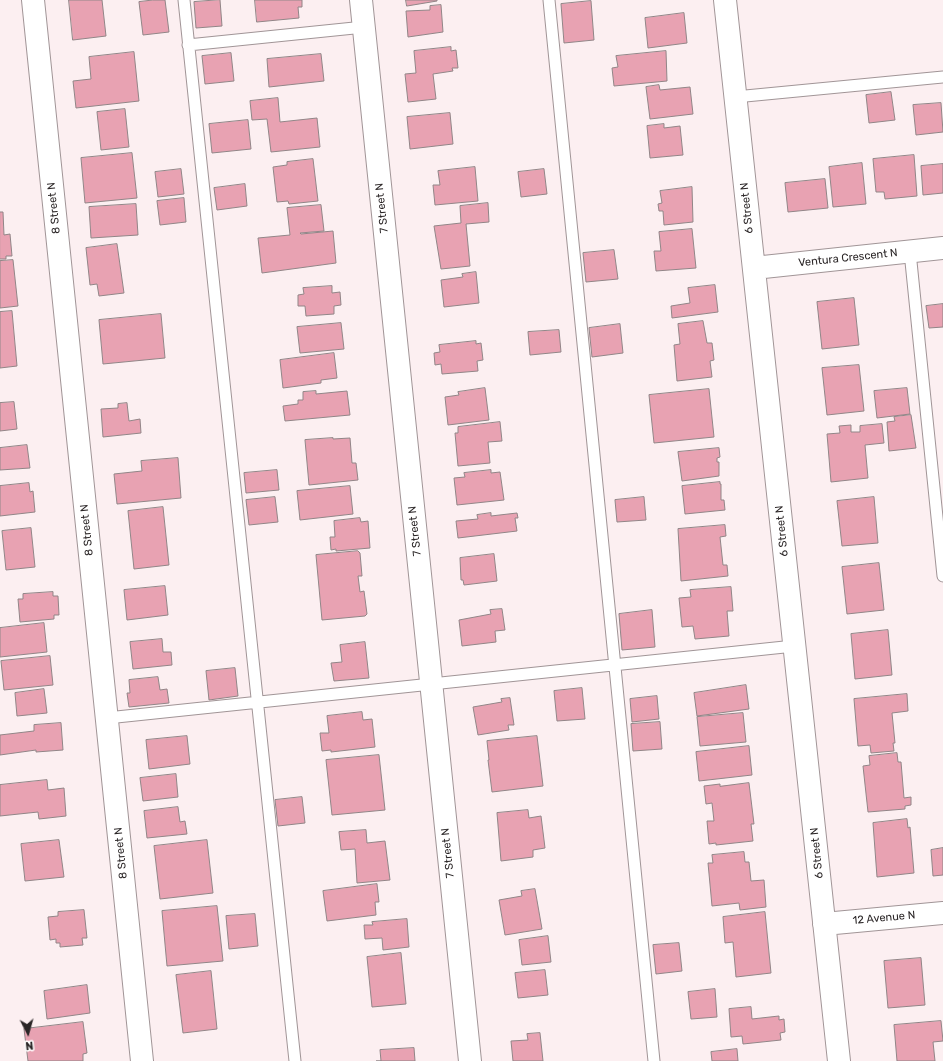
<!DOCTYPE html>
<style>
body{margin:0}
#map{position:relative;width:943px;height:1061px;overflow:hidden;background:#fceff1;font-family:Rubik,sans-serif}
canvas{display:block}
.north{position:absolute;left:8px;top:1013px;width:40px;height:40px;-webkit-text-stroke:3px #fff;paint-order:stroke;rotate:174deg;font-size:11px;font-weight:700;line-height:16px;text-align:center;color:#2a2526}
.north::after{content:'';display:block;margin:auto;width:14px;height:18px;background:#2a2526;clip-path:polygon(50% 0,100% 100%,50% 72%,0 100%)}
</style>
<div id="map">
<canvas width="943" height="1061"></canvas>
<div class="north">N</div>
</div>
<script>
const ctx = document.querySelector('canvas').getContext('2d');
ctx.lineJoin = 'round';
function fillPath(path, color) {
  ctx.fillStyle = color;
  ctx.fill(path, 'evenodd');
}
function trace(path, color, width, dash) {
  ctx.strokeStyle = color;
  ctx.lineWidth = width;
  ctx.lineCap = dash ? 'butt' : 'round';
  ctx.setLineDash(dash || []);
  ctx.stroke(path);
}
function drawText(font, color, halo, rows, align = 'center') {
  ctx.font = font + ' Rubik,sans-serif';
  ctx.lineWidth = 3;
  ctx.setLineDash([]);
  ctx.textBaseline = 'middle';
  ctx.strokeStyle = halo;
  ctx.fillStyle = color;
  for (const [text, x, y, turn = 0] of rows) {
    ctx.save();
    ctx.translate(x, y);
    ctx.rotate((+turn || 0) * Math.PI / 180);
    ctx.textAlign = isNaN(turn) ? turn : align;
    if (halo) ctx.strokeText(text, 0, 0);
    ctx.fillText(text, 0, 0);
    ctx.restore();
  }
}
const building = new Path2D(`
 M69,0H102L106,36L73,40Z
 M153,0H165L169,32L143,35L139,2Z
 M220,0L222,26L196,28L194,2Z
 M255,0H302V7H298L299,18L257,22Z
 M406,0H437V1L407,6Z
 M591,1L594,40L564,43L561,4Z
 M441,5L443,32L408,37L406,11L430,10V6Z
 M684,13L687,43L648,48L645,18Z
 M451,47V51L456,50L458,68H452L453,71L433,74L436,99L408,102L405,74L416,73L414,51Z
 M666,51L667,81L614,86L612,68L618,67L616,56Z
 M134,52L139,101L76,108L73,81L91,79L89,57Z
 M231,53L234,81L205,84L202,56Z
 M321,54L324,81L269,87L267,59Z
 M659,85L660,90L690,87L693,114L650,119L646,87Z
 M891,92L895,120L869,123L866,95Z
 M278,98L280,122L317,118L320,147L271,152L267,119L252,120L250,101Z
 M941,103L943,132L916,135L913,105Z
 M125,109L129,147L101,150L97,112Z
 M450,113L453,144L410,149L407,117Z
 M248,120L251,149L212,153L209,124Z
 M664,124V128L680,126L683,155L650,158L647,126Z
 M132,153L137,198L85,203L81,158Z
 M914,155L917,196L885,199L884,192H876L873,159Z
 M313,159L318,201L289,204L288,201L277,202L273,167L287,165V162Z
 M862,163L866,204L833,207L829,167Z
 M943,164V193L923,195L921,166Z
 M475,167L478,201L435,205L433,185H440L438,171Z
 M181,169L184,194L158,197L155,172Z
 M544,169L547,194L521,197L518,172Z
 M825,179L828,208L788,212L785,183Z
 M245,184L247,206L217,210L214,188Z
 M692,187L693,222L664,225L663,211H659L658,204L662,203L660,191Z
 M184,198L186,222L160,225L157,201Z
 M488,203L489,222L466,224L470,266L441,269L434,226L461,223L460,206Z
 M136,204L138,235L91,238L89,207Z
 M321,205L324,231L300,233L301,234L333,231L336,263L262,273L258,238L290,235L287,208Z
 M0,212H3L4,235L10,234L12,256H6V259H0Z
 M692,229L696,268L656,271L654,251H661L659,232Z
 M117,244L124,293L99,296L97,284L90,285L86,248Z
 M614,250L618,279L586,282L583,253Z
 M13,260L18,306L0,308V261Z
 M476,272L479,303L444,307L441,280L463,277L462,274Z
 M715,285L718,312L672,318L671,306L690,303L688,288Z
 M332,286V293L340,292L341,305L334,306V314L306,316L305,306H298V295L304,294L303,288Z
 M854,298L859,345L822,349L817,302Z
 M943,304V327L929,328L926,306Z
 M12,311L17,366L0,368V312Z
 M161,314L165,358L103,364L99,320Z
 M703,321L707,343H712L714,360L710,361L712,377L677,381L674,345L680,344L678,324Z
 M341,323L344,349L300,353L297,327Z
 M620,324L623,353L592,357L589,328Z
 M559,330L561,352L530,355L528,332Z
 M476,341V344L481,343L483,360L477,361L478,371L442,374L441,364L435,365L434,353L440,352L439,345Z
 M334,353L337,378L321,380V383L283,388L280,360Z
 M859,365L864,411L827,415L822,368Z
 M485,388L489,420L448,425L445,397L459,395L458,392Z
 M907,388L910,414L877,418L874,391Z
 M709,389L714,437L654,443L649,395Z
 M316,391V394L347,391L350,415L285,421L283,406L298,404V400H303V392Z
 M14,402L17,429L0,431V403Z
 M127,403L129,421L140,419L141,433L103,437L101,409L118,408V404Z
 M911,415L916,448L889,451L887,422L895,421L894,417Z
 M500,422L502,441L488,442L490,463L458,466L455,433H458V427Z
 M882,424L884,443L865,445L868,478L831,482L827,434L840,433L839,426L851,425V432H860V426Z
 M333,438V439L350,438L352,463H356L358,480L309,485L305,440Z
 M27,445L30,468L0,470V448Z
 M719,448L720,457L717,458V462H719V476L682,481L678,452Z
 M178,458L181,498L117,504L114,474L142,471L141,461Z
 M277,470L279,490L246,493L244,473Z
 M491,470V473L500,472L504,500L457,505L454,478L465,477L464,473Z
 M720,482V484H721V500H724L725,510L685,514L682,486Z
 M29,483L30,492L33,491L35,512L0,516V486Z
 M350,486L353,514L300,520L297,491Z
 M275,497L278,522L249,525L246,500Z
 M644,497L646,520L617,522L615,500Z
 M874,497L878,543L842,546L837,501Z
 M163,507L169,565L134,569L128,511Z
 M491,513V516L517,513L518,518H515L517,531L458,538L456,521L478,519L477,515Z
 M360,518L361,522L368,521L370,548L336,551V549L331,550L330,537H335L334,521Z
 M725,525L726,536L720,537L723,565H727L728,576L681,581L678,529Z
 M31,528L35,567L6,570L2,531Z
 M358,551L360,553L362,576H358L360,592L364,591L367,614L365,616L322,620L316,555Z
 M494,554L497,581L464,585L463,580H461L460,558Z
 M879,563L884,610L847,614L842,567Z
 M165,586L168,615L127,620L124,590Z
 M731,587L733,611H727L729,636L695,639L693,626L682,627L679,598L691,597L690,590Z
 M53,592V596H58L59,615H54V619L20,622L18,599H23V594Z
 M502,609L505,630L495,631L496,642L462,646L459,620L491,614L490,610Z
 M652,610L655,647L622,650L619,614Z
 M44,623L47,652L0,657V628Z
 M888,630L892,675L855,679L851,634Z
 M162,639L163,652H171L172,665L133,669L130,642Z
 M365,642L369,678L334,681L331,663L342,662L340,645Z
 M50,656L53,685L4,690L1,661Z
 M235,668L238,696L209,700L206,671Z
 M158,677L160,690L167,689L169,703L129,707L127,693H130L129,680Z
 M746,685L749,709L697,716L694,693Z
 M582,688L585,719L557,721L554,691Z
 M44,689L47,713L17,716L15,693Z
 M907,694L908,711L892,713L895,743H893L894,751L871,753L870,745L858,746L854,699Z
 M657,696L659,719L632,722L630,699Z
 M510,698L514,725H508L509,730L478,735L473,707L502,702L501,699Z
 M362,712L363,720L372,719L375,747L331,752V750L322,751L320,733H329L327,716Z
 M743,713L746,742L700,746L697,717Z
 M660,722L662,749L633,751L631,724Z
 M61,723L63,750L36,752V750L0,755V735L34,731V725Z
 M187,736L190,764L149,769L146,740Z
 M537,736L543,786L492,792L488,760H489L487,741Z
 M749,746L752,775L699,781L696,752Z
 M897,753L898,762H901L904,798L911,797V805L905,806V809L868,812L863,766L870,765L869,756Z
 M379,755L385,810L332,815L326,760Z
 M176,774L178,797L143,801L140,778Z
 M47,780L48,790L64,788L66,816L39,819L38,812L0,816V785Z
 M749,783L754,824H751L753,841L716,845V843L709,844L707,821H714L712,803L706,804L704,786L720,784V786Z
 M302,797L305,823L278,826L275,800Z
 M178,807L180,822L185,821L187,834L147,838L144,811Z
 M528,810L529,818L541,816L545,848L533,850V857L501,861L497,813Z
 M907,819L908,828L910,827L914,873L877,877L873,823Z
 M366,830L367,843L385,841L390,880L357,883L355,849L341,850L339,832Z
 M59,840L64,877L25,881L21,844Z
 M207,840L213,893L160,899L154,846Z
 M943,848V875L933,876L931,850Z
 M744,852L745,862H749L751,881L764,880L766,907L740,910L739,903L712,906L708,863H713L712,855Z
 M377,884L379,902H375L376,915L327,921L323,891Z
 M535,889L542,929L505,935L499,900L522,896L521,891Z
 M217,906L223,961L167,966L162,911Z
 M84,910L87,938H82L83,945L60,947V943H56V939L50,940L48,917L58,916V912Z
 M765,912L771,973L736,977L733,942L725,943L723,917Z
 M255,914L258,946L229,949L226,916Z
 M407,919L409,947L383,950L382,938L365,939L364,925H373L372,922Z
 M548,936L551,962L522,965L519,940Z
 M679,943L682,971L656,974L653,945Z
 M401,953L406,1004L372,1007L367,957Z
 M921,958L925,1005L888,1008L884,961Z
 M545,970L548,995L518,998L515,973Z
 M211,971L217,1029L183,1033L176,975Z
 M87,985L90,1013L47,1019L44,991Z
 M715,989L717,1017L691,1019L688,992Z
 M751,1007L752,1019L779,1016V1020L784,1019L785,1032L780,1033L781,1040L743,1044L742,1036L731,1037L729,1009Z
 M941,1021L943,1041L933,1042L935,1061H897L894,1025Z
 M83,1022L87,1053L83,1054V1061H28L24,1029Z
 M540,1033L543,1061H513L511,1041L528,1040L527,1034Z
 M414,1048L415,1061H376H381L380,1050Z
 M737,1049L738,1061H712L711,1052Z`);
fillPath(building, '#e8a2b2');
trace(building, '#918587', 1);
const lane = new Path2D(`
 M184,0L295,1061
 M549,0L654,1061
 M188,45L364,27
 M735,97L943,77
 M910,252L943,576
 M107,718L794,646`);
const street = new Path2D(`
 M33,0L142,1061
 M361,0L470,1061
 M725,0L839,1061
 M754,268L943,248
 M824,924L943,913`);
trace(lane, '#a19597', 13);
trace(street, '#a19597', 24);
trace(lane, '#fff', 11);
trace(street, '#fff', 22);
drawText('11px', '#2a2526', '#fff', [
 ["8 Street N",54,208,-96],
 ["7 Street N",382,208,-96],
 ["6 Street N",747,208,-96],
 ["Ventura Crescent N",848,258,-6],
 ["8 Street N",87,530,-96],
 ["7 Street N",415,531,-96],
 ["6 Street N",782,531,-96],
 ["8 Street N",121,853,-96],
 ["7 Street N",448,853,-96],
 ["6 Street N",817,853,-96],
 ["12 Avenue N",884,918,-5]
]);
</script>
